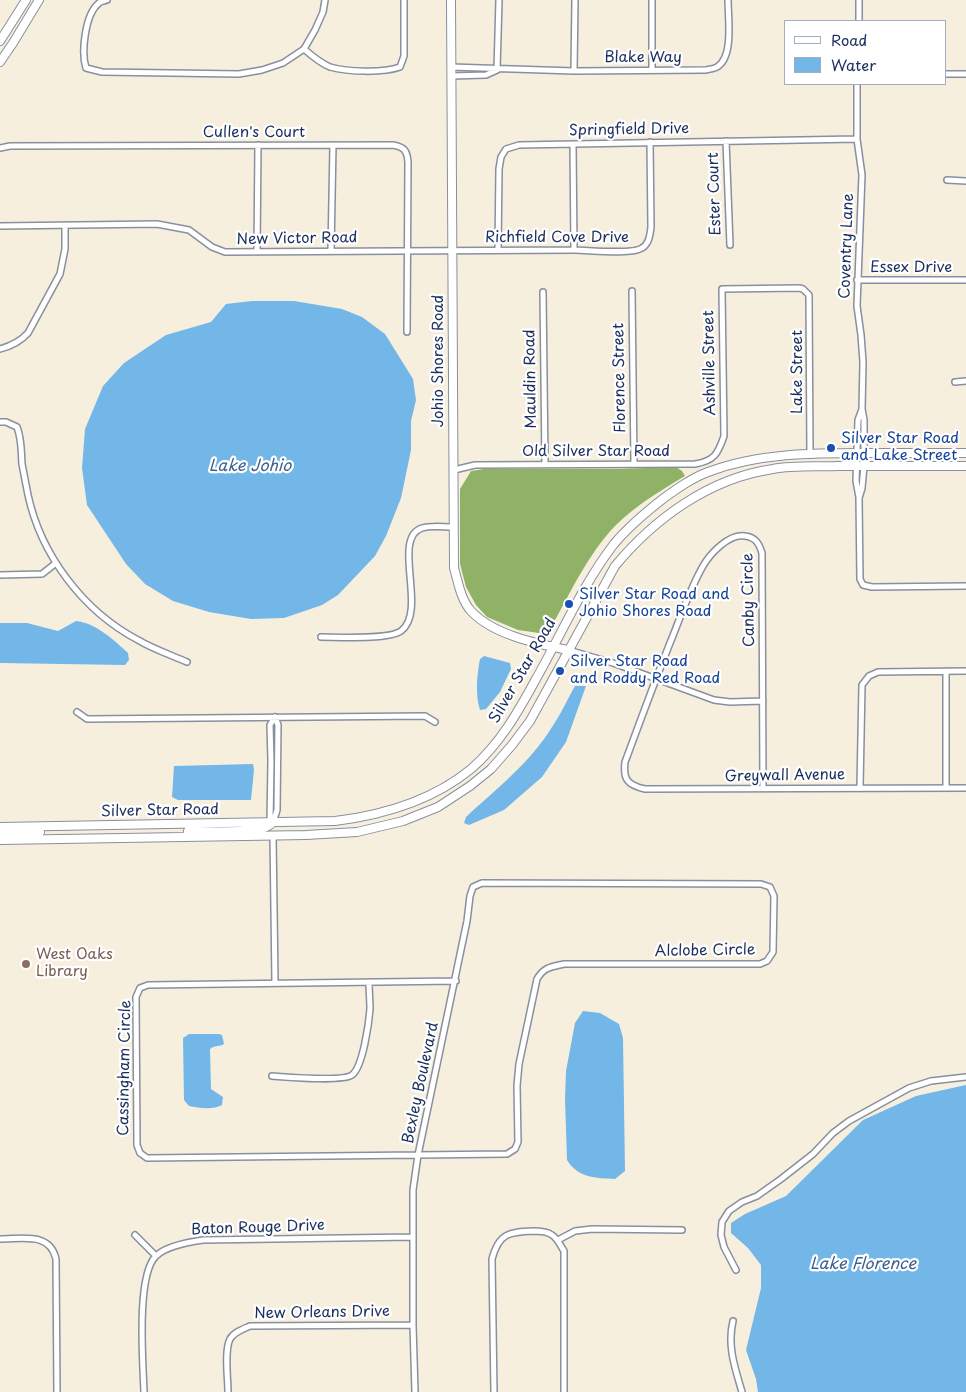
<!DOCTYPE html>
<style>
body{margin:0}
#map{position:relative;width:966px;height:1392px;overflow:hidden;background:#f7efde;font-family:"Playpen Sans",sans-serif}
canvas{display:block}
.legend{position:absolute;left:784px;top:20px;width:162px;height:65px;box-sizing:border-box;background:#fff;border:1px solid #a4acbf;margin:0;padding:6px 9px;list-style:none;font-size:15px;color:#1b2f5e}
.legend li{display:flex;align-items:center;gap:10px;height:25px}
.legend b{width:25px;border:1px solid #a4acbf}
</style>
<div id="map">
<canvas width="966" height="1392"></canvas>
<ul class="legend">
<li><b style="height:6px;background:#fff"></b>Road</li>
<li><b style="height:14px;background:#72b7e8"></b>Water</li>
</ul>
</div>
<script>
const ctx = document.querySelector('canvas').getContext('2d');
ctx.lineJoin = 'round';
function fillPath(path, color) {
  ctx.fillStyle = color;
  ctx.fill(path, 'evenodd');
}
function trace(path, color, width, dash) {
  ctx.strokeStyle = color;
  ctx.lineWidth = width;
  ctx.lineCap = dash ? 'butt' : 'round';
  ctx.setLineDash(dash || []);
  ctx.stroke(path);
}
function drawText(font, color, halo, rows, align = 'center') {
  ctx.font = font + ' "Playpen Sans",sans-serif';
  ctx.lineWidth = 4.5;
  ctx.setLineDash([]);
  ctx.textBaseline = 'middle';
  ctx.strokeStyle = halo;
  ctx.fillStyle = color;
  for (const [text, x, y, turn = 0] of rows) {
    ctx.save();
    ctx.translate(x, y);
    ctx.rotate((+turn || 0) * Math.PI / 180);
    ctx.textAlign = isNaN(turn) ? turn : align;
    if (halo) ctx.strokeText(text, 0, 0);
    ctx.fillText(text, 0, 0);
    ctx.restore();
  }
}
fillPath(new Path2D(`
 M676,467L682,471L685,476C660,491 636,505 615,526C587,555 569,596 549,631L539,633L518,630L487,617L476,605L466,587L460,564V489L471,471L484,469H619Z`), '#8fb266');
fillPath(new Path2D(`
 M252,301H294L342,309L362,317L385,334L413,379L416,400L411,421V450L401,498L386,536L375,556L338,595L322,605L284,618L251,619L209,612L173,601L145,584L126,564L87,505L82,468L85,429L103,386L124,363L166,335L211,322L226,304Z
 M76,621C96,623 114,640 128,653L129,660L125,665L0,663V623H27L58,631Z
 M484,656L510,663L511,669L500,692L486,709L480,710C475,695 477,674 480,659Z
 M575,686H586L566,742L542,777L504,810L469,825L464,823L466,817C496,789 530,763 552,727C561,714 567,700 575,686Z
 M253,764L254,770L251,800H178L172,797L174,766Z
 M583,1011L600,1013L619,1024L623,1038L625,1171L615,1179C596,1178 578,1178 567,1160L565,1099L566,1071L575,1023Z
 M189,1034H219L222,1035L224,1044C219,1047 215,1045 210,1049L211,1089L223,1097L222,1105C213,1110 199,1108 189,1106L184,1100L183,1038Z
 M966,1085V1392H758L756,1379L746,1350L761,1288V1265L748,1248L731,1233V1223L745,1214L786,1196L863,1120L916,1096Z`), '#72b7e8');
const street = new Path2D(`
 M107,0C104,1 101,1 99,3C85,14 81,52 86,68L102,72L239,74L262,70L283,63L304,49L315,30L323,12L325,0
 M652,0V70
 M859,0V21
 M304,49C312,56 320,63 330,67C348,72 383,73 400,67L404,56V0
 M451,67L574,71L706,70C709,69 714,69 717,67C734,57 728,18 728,0
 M497,70L499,0
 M574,71L575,0
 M945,74H966
 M451,76L486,75L497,70
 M857,84V139L862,175L857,306L861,335L863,362L862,409L864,420V466L862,488L859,498L860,579L863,585L872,587L966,586
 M726,141L730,245
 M573,144L574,250
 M0,148L10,146L393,145C404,147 407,150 408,162L407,332
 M947,180L966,181
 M0,226L157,224L189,230L212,247L225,252L574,250C588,250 632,255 642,248C649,244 650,235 651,227L650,142
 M498,250L499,169L501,157L506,149L519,145L857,139
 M331,251L333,145
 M257,252L258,145
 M857,280H966
 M632,291L634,464
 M543,292L545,464
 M0,349C11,346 20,342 28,333L60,274L65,249V225
 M955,382L966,381
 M0,422H6L17,427C22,440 21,451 22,464C24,474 26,485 28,495C41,555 83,611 138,640C153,649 171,655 187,662
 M454,470L475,465L695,464C714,461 718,454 724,436L722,289L799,288L803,289L809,295L810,454
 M859,497L856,481L858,420L862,409
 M0,575L42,574L56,563
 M321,637C338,637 388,640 401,631C428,611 391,538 422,528C432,525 443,527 453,527
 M568,650L613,663L714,700L730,702L763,701
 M946,671V788
 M77,712L87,719L425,716L435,722
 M860,787L862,685L869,676L878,672L966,671
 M763,788L762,553C759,543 755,537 745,536C729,533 710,554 703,566C691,587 683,610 674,633C657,675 641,719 625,762C623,779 627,785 645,789L966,788
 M270,823L271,761L270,725L275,717
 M273,823L277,810L278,725L275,717
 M273,835L275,983
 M272,1076C287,1077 342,1082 352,1075C363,1067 369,1022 370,1009C370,1000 369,991 369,982
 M135,1235L156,1256
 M0,1239C23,1239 50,1232 56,1259L57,1392
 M558,1240L575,1231L592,1229L682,1230
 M736,1270L724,1247L721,1235L722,1222L729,1211L742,1202L757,1196L781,1179L813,1154L833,1133L849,1121L909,1088L931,1081L966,1077
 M733,1321C727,1346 735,1368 742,1392
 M144,1392C143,1363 136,1275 156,1256C166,1246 189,1242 203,1240L413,1237
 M228,1392C228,1378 224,1351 230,1339C234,1332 243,1329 250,1326L413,1325
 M415,1392L413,1325V1190L418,1155L467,921L470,896L473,887L482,883L761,884L770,887L774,896L773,952L767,961L760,964H564C551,967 544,967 537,979L519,1064L517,1086L518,1142L515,1149L507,1154L147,1158L140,1153L137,1145L136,997L140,988L148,985L456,981
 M494,1392L492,1259C499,1233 509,1232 533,1231C539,1231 547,1231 552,1235C558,1239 560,1245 564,1251V1392`);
const secondary = new Path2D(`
 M451,0L454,568C458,582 461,600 471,611C493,635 538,644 568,650
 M0,41L26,0
 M0,62L13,43L39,0
 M0,827L335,821C384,815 432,801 471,769C500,744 518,712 536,679C561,635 583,584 614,544C628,527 646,512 664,498C678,488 692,478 708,472C758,453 813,453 866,453C899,453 933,453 966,453
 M0,833L40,832
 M187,837L188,831C205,831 263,835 272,823
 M0,840L306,835L357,832L403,821L438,807L470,786L491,769L512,745L530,721L615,566C655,518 710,478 773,469C794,465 816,467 837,466C880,466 923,466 966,466`);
trace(street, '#898f9e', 8);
trace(secondary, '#898f9e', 10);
trace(street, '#fff', 5);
trace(secondary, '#fff', 8);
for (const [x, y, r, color] of [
 [831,448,5,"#1a4fb4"],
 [569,604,5,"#1a4fb4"],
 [560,671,5,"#1a4fb4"],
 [26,964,5,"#8d6e63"]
]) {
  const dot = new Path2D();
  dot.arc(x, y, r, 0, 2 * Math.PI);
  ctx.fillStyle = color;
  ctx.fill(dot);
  trace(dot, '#fff', 2);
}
drawText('15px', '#1b2f5e', '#fff', [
 ["Blake Way",643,58],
 ["Springfield Drive",629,130,-1],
 ["Cullen's Court",254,133],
 ["Ester Court",715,194,-92],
 ["Richfield Cove Drive",557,238],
 ["New Victor Road",297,239,-1],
 ["Coventry Lane",847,246,-88],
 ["Essex Drive",911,268],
 ["Johio Shores Road",439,361,-90],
 ["Ashville Street",710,363,-91],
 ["Lake Street",798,372,-90],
 ["Florence Street",620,378,-91],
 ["Mauldin Road",531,379,-91],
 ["Old Silver Star Road",596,452],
 ["Canby Circle",749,600,-91],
 ["Silver Star Road",523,671,-60],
 ["Greywall Avenue",785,776,-1],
 ["Silver Star Road",160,811,-1],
 ["Alclobe Circle",705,951,-1],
 ["Cassingham Circle",125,1068,-89],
 ["Bexley Boulevard",421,1083,-78],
 ["Baton Rouge Drive",258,1228,-2],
 ["New Orleans Drive",322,1313,-1]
]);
drawText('15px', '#164399', '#fff', [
 ["Silver Star Road",841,439],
 ["and Lake Street",841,456],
 ["Silver Star Road and",579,595],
 ["Johio Shores Road",579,612],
 ["Silver Star Road",570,662],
 ["and Roddy Red Road",570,679]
], 'left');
drawText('15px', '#785e54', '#fff', [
 ["West Oaks",36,955],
 ["Library",36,972]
], 'left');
drawText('italic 16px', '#395f8e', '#fff', [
 ["Lake Johio",250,467],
 ["Lake Florence",863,1265]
]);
</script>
